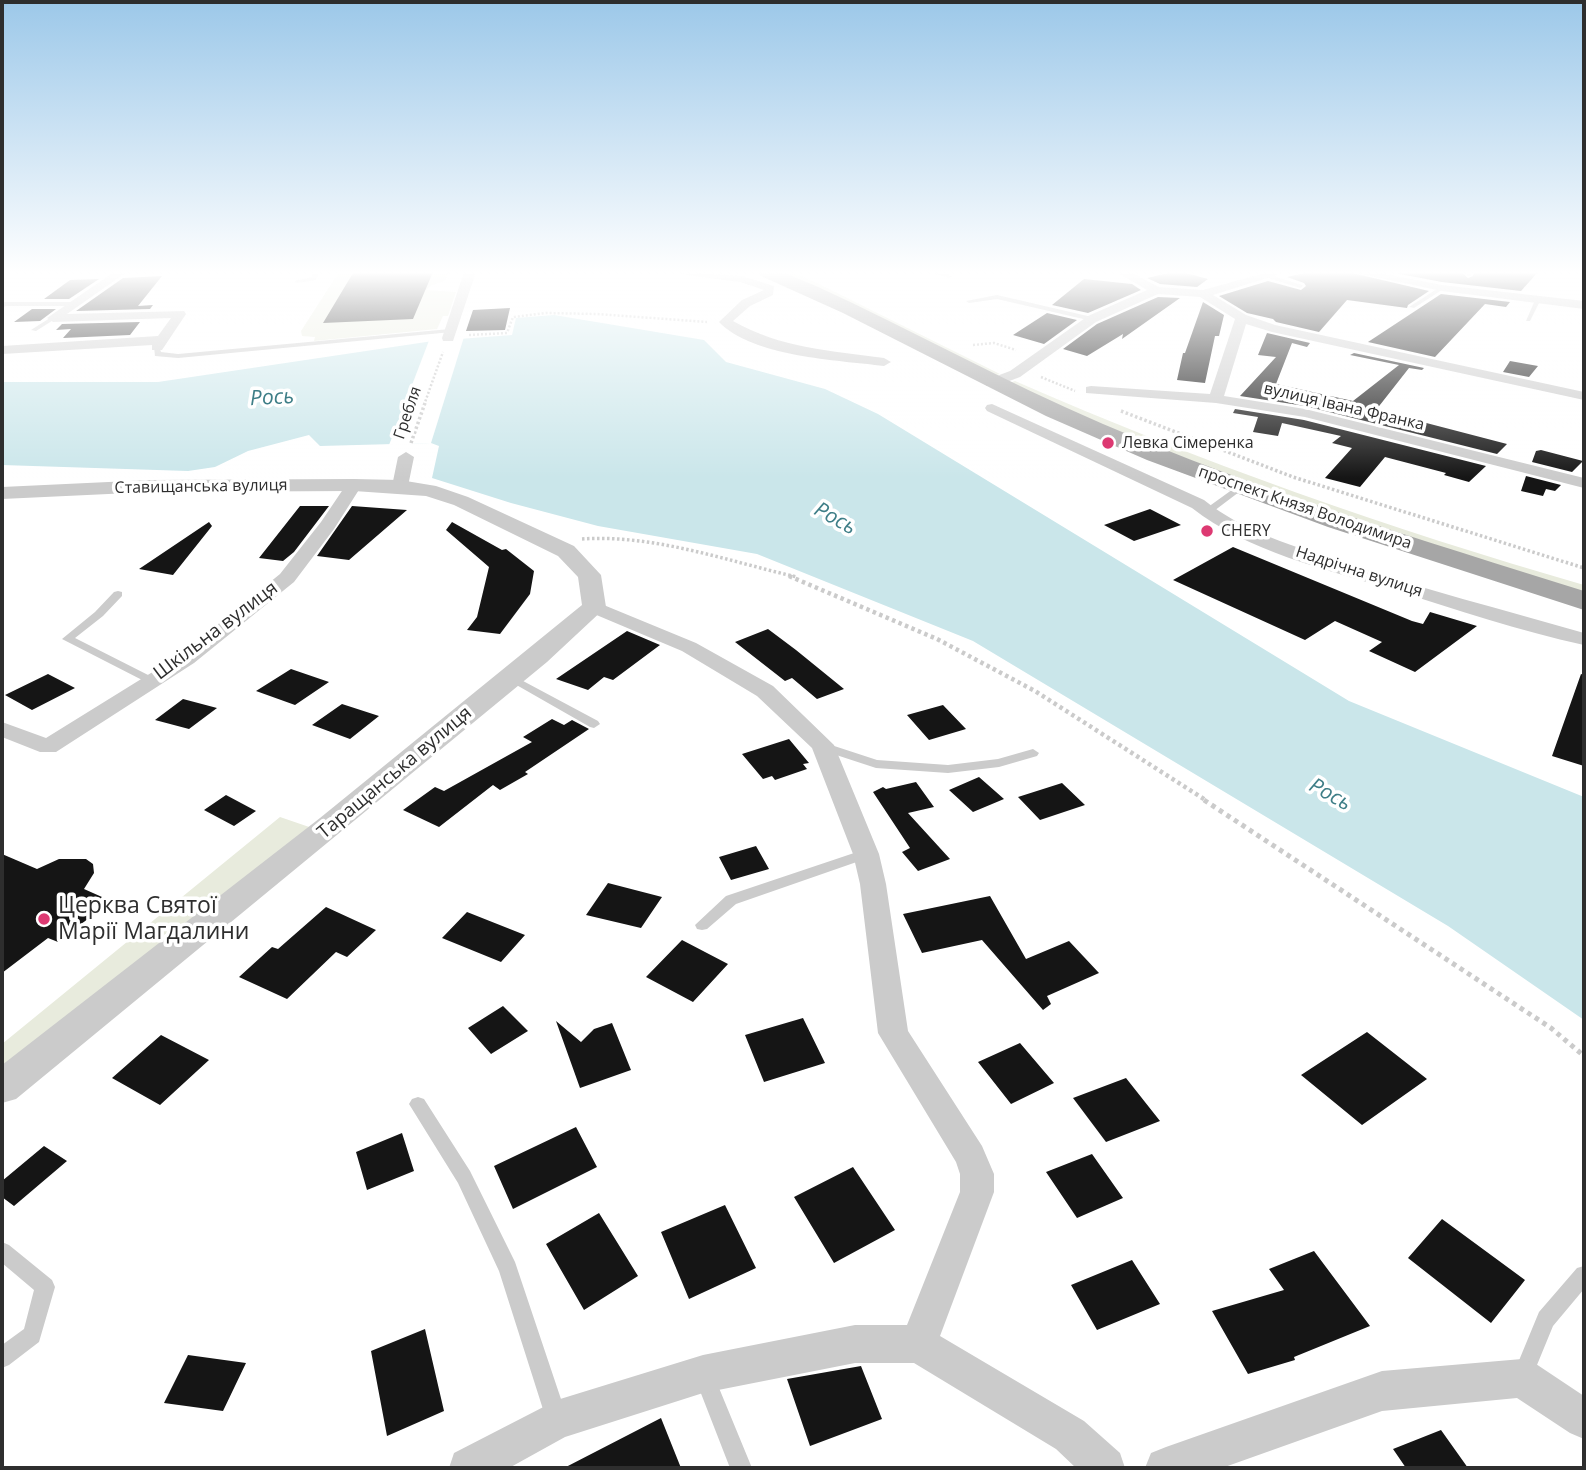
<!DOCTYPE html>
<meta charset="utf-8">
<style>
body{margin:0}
#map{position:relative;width:1586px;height:1470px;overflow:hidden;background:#fff;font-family:"Open Sans",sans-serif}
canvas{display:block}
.frame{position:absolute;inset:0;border:4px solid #2e2e2e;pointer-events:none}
</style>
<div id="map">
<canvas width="1586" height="1470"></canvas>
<div class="frame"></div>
</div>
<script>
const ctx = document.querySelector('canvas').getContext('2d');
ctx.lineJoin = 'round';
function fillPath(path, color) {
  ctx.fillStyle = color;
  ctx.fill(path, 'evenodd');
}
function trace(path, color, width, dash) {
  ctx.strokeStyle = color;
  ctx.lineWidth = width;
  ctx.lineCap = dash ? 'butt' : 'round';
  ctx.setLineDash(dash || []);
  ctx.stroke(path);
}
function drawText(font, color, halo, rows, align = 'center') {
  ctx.font = font + ' "Open Sans",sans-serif';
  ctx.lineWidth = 7;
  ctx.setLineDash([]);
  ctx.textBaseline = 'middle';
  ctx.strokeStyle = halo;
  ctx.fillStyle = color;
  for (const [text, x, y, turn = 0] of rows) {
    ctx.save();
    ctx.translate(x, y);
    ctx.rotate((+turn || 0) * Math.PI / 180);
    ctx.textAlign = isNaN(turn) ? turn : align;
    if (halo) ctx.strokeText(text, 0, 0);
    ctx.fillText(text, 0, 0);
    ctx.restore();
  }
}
fillPath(new Path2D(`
 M339,272H448L446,280L432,285L426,290L456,292L448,316H443L437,329L314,341L315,337L302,336L301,331Z
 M780,272H791L817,283L1000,374L991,377Z
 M1015,381C1200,462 1390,529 1584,585V592C1388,536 1194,467 1007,384Z
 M280,817L315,829L2,1078V1044Z`), '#e8ebdd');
fillPath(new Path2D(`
 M554,315L704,340L726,362L825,389L878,414L1349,701L1584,797V1020L1448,926L973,641L757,554L598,526L511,503L432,478L439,446L431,443L320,446L309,435L248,451L215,467L188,471L2,465V382H158L433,341L512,335L516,318Z`), '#cae6ea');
fillPath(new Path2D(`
 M464,337L431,443L389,445L430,338Z`), '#fff');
fillPath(new Path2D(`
 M433,272L413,319L323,323L353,273Z
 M1173,272H1182L1208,279L1197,287L1160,284L1147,278Z
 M1309,272H1348L1429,291L1408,305L1407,308L1347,300L1319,332L1276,322L1273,319L1247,313L1219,296L1268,281L1301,290L1306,286L1304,283L1287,277Z
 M1389,272H1461L1468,278L1473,276L1474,272H1538L1521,291L1442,282Z
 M162,276L138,306L153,305L150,309L76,311L123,278Z
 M99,279L69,299H44L70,280Z
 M1084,279L1132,284L1141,290L1088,313L1052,305Z
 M1441,294L1510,302L1506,307L1485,304L1435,357L1368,342Z
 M1158,297L1180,298L1122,339L1123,334L1087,356L1063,349L1097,324Z
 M1203,302L1224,315L1219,336H1215L1205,383L1177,380L1183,353H1185Z
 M510,308L505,330L466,331L473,310Z
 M32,309H56L40,321L14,322Z
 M1047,313L1077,320L1044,344L1013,335Z
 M140,322L130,335L63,338L71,329L56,330L62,324Z
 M1267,333L1310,343L1307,347L1292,343L1276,384L1353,401L1399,365L1350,355L1354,353L1424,368L1422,370L1409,368L1376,410L1385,415L1388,413L1507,444L1497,454L1305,406L1240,396L1276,357L1258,355Z
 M1510,361L1538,366L1529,377L1503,372Z
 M1235,409L1304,420L1486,466L1469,482L1444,475L1446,473L1385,457L1360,487L1325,478L1352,448L1332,443L1341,436L1282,423L1278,436L1253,432L1258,417L1233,413Z
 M1541,450L1583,461L1572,472L1532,462L1536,451Z
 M1526,476L1561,485L1555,491L1546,489L1543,496L1521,491Z
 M300,506H329L294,552L283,561L259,558Z
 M352,506L407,510L349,560L317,556Z
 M1150,509L1181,525L1134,541L1104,525Z
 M209,522L212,526L173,575L139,569Z
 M452,522L502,550L506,549L534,571L530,594L500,634L467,630L477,617L489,567L446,530Z
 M1233,547L1412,621L1423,624L1430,612L1477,626L1415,672L1369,651L1382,642L1335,621L1305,640L1173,580Z
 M768,629L796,650L844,689L817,699L792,678L785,681L735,642Z
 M627,631L660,645L613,680L604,677L588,690L556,679Z
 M291,669L329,682L295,705L256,691Z
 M48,674L75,688L32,710L5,695Z
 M1581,674L1584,675V766L1552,756Z
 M183,699L217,708L189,729L155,720Z
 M342,704L379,716L350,739L312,725Z
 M943,705L966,729L929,740L907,715Z
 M552,719L564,725L572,720L589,729L525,772L528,774L500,790L493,785L439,827L403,810L435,787L444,791L532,742L523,737Z
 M789,739L809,763L803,764L807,769L775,780L772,776L763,779L742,754Z
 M979,777L1004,799L973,812L949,790Z
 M916,782L934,807L908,813L950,859L918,871L902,852L910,848L873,792L883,787L886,789Z
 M1062,783L1085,805L1040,820L1018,797Z
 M226,795L256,811L234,826L204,810Z
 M756,846L769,869L731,880L719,857Z
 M2,854L37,869L59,859H86L93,864L94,873L84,889L111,901L58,942L48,938L2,973Z
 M608,883L662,897L641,928L586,915Z
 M990,896L1026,959L1069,941L1099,973L1047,996L1051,1004L1043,1010L982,940L922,953L903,914Z
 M326,907L376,930L347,957L336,952L287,999L239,977L272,947L278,949Z
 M467,912L525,935L501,962L442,938Z
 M682,940L728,964L693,1002L646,977Z
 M503,1006L528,1031L491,1054L468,1028Z
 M803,1018L825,1063L764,1082L745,1035Z
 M556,1021L581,1042L594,1029L612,1023L631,1070L580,1088Z
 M1367,1032L1427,1079L1362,1125L1301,1075Z
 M161,1035L209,1060L160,1105L112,1078Z
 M1020,1043L1054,1083L1011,1104L978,1062Z
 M1126,1078L1160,1121L1106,1142L1073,1098Z
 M576,1127L597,1167L513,1209L494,1166Z
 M402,1133L414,1171L367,1190L356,1152Z
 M44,1146L67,1161L14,1206L2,1197V1181Z
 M1092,1154L1123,1198L1077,1218L1046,1172Z
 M853,1167L895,1230L834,1263L794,1197Z
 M725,1205L756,1268L689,1299L661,1232Z
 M599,1213L638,1276L584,1310L546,1244Z
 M1442,1219L1525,1280L1491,1323L1408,1258Z
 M1314,1251L1370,1326L1294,1357L1295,1360L1248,1374L1212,1311L1284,1290L1269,1269Z
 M1132,1260L1160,1304L1097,1330L1071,1285Z
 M425,1329L444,1411L387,1436L371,1351Z
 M188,1355L246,1363L223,1411L164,1403Z
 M861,1366L882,1419L810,1446L787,1379Z
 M661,1418L681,1468H564Z
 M1441,1430L1468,1468H1406L1393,1449Z`), '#151515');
trace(new Path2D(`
 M469,335L507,333L513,317L546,313L597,314L707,322
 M973,345L994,343L1016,350
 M1041,377L1075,391
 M424,405L443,352`), '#cbcbcb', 2.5, [2, 2]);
trace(new Path2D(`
 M1121,411L1293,477L1584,568
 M411,443L425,403
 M582,539C654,534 727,561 797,577`), '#cbcbcb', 3.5, [2.5, 2.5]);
trace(new Path2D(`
 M789,576L937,639L1035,691L1207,801`), '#cbcbcb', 4.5, [3.5, 3.5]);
trace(new Path2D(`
 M1204,800L1551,1028L1584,1056`), '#cbcbcb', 5, [4.5, 4.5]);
fillPath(new Path2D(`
 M314,272H320L316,280L297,283L294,281L312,277Z
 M930,272H940L952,276L949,278Z
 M1463,272H1470L1472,274L1469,276Z
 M1264,273L1302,285L1303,286L1300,288L1262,276Z
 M1440,287L1445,288L1414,308L1409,307Z
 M997,295L1092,317L1095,319L1092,321L997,299L969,303L966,301Z
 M1535,300L1540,301L1530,321H1526Z
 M5,302H76L79,304L76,306H6L2,308V303Z
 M53,316L56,318L55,319L36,331L31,330Z
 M450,329L452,330V332L178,358L155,356L154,347L159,346L161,352L178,354Z
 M1240,484L1243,485V489L1210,514H1204V510Z
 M118,591L122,592V596L103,616L75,638L156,679L158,681L156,683H148L62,639L95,612L114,592Z
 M510,674L598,721L600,724L594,728L590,727L506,679L504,677Z
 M822,742L877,760L948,765L998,759L1033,749L1039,753L1037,756L999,767L948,773L876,768L818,749L816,746Z
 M866,849L871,851L873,854L871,857L736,904L707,929L702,930L697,929L695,925L726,896Z
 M418,1097L424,1099L470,1171L515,1262L567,1417L564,1425L556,1428L548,1425L499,1271L458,1183L409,1104L412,1099Z
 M2,1242L9,1245L52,1280L55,1287L39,1342L9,1365L2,1368V1345L24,1329L34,1290L2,1263Z
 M1584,1266V1289L1553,1326L1530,1382L1523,1385L1516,1382L1513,1375L1539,1312L1577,1268Z
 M705,1368L712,1371L752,1468H730L695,1378L698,1371Z`), '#cbcbcb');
fillPath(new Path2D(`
 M114,272H127L67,314L184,311L186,314L162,350H152V345L2,354V346L158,336L171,318L53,322L47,318Z
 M464,272H476L453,341H443L442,338Z
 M680,272L742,276L774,286L773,295L750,306L733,321C780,348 832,351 884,358L891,362L884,366C837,360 753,357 719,322L742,300L764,290L740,282L686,275Z
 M1116,272H1130L1159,287L1203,290L1268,272H1286L1213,295L1246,315L1275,325L1584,392V400L1272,332L1246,324L1224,396L1305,409L1584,478V488L1305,417L1216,403L1086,393V387L1091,386L1210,394L1235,319L1200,297L1158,294L1096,322L1020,377L996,386H986V380L1010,371L1088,316L1147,290Z
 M1351,272H1375L1442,285L1584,301V309L1442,291Z
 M992,404L1204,500C1245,533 1295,546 1344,563C1423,589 1504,610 1584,633V645C1520,631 1457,610 1394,590C1328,570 1246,551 1192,508L987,411L985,408L987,405Z
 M406,452L414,457L408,486L400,491L392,486L398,457Z
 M354,480L362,485L334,529L294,582L194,663L56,752H40L2,737V722L46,738L180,655L280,574L321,522L348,482Z
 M594,601L696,643L773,686L834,745L879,854L886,884L908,1031L982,1146L994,1174V1192L940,1336L1084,1421L1120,1453L1125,1468H1076L1056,1449L914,1363H855L703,1393L565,1437L509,1468H449L454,1453L557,1400L703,1355L855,1325H907L960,1192V1174L956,1162L878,1033L860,884L853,854L812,748L757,696L682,651L587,611L584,607Z
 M1522,1359L1536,1364L1584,1396V1439L1570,1433L1517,1398L1382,1411L1222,1468H1145L1151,1453L1166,1447L1382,1371Z`), '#cbcbcb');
fillPath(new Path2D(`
 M354,479L400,480L436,486L468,497L574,546L601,575L606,607L547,662L16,1099L2,1103V1065L320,818L582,605L578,577L558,556L454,505L426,496L354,491L151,492L2,499V487L151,480Z`), '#cbcbcb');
fillPath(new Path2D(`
 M758,272H782L816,286C912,330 1005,382 1103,424C1259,491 1422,540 1584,591V610L1328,527L1147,460L1046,416L843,313L761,276Z`), '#a6a6a6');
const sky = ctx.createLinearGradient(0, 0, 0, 478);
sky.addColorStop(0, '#9cc8e9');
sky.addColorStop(0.57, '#fff');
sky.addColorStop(1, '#ffffff00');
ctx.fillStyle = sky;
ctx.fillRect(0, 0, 1586, 478);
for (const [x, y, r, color] of [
 [1108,443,7,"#dd3972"],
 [1207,531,7,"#dd3972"],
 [44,919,7,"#dd3972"]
]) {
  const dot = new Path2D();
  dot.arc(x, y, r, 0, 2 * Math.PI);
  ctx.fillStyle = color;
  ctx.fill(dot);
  trace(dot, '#fff', 2.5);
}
drawText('16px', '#2e2e2e', '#fff', [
 ["вулиця Івана Франка",1344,407,13],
 ["Гребля",408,413,-71],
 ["Ставищанська вулиця",201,487,-1],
 ["проспект Князя Володимира",1305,508,19],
 ["Надрічна вулиця",1359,572,18]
]);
drawText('16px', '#2e2e2e', '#fff', [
 ["Левка Сімеренка",1122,443],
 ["CHERY",1221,531]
], 'left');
drawText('19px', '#2e2e2e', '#fff', [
 ["Шкільна вулиця",216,631,-37],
 ["Таращанська вулиця",395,773,-40]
]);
drawText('italic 21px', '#3e7e87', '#fff', [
 ["Рось",272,398,-3],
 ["Рось",835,519,29],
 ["Рось",1330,795,29]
]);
drawText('23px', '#2e2e2e', '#fff', [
 ["Церква Святої",58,906],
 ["Марії Магдалини",58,932]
], 'left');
</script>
